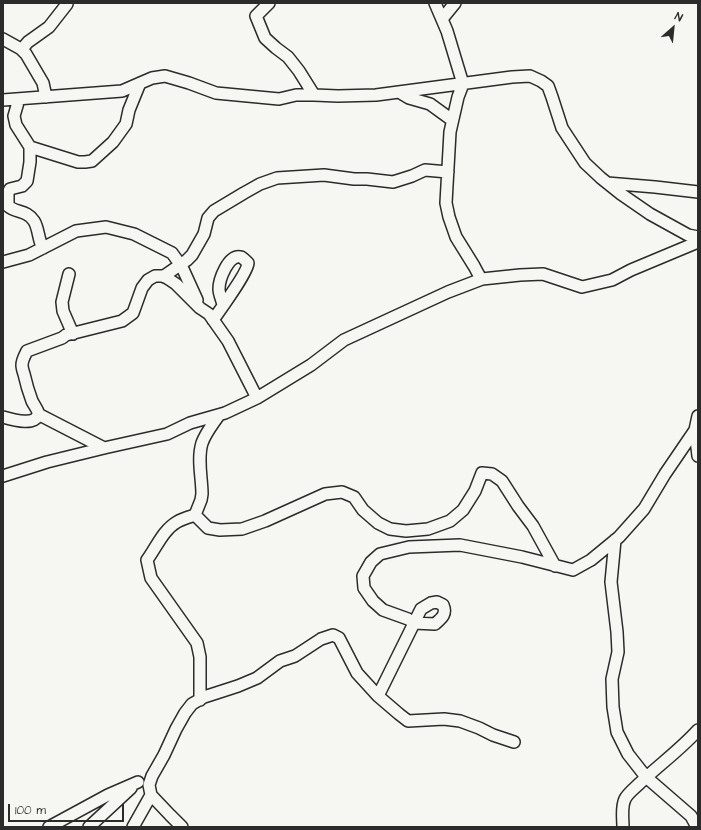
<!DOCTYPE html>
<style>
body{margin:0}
#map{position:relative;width:701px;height:830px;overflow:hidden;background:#f6f6f2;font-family:"Architects Daughter",sans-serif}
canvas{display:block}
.frame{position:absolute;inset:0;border:4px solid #2b2b2b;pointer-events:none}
.north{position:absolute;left:653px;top:8px;width:40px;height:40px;-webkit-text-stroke:3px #f6f6f2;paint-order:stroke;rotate:27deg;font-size:11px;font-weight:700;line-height:16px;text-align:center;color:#2b2b2b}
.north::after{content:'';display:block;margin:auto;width:14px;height:18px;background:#2b2b2b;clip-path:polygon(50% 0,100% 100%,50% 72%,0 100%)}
.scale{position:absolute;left:8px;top:804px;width:116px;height:18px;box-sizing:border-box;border:2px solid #2b2b2b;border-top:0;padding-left:5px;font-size:12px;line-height:14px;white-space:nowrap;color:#2b2b2b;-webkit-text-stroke:3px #f6f6f2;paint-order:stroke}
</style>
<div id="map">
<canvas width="701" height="830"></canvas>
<div class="frame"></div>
<div class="north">N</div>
<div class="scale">100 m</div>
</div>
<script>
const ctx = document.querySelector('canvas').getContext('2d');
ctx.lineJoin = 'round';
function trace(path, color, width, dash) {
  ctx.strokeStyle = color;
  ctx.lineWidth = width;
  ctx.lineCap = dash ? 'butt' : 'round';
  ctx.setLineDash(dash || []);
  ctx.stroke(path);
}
const minor = new Path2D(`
 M269,3L256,16L265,38L276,48L288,57L299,71L314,95
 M435,3L447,31L463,84L458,97L450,132L446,203L449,217L456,237L474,266L481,279
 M442,19L455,3
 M3,39L21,49L26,54L43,83L46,97
 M22,49L28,42L49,27L67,4V3
 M399,92L409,98L430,104L452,120
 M19,99L14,116L16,125L30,147V162L27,181L22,186L10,189L8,193V206C16,213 27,210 34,221C39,229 38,240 43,248
 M3,100L122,91L152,78L165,76L189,83L216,93L279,99L296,95H314L338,96L376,95L512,77L530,76L541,81L548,86L552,97L562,128L585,163L601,178L621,194L650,214L688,235L698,237
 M30,147L78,162H85L92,161L113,142L126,124L129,110L140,83
 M607,183L655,187L698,192
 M3,262L29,255L76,231L106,227L134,234L172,253L182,267L197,300
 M69,274L62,302L63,311L73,334
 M164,276L187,260L192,255L204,234L208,218L214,211L244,193L260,184L277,178L324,175L354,179H367L393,182L412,176L425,170L448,172
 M213,320C220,310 248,272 248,263C246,261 243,258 241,257C228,254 219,280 219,289C219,294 222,300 223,305
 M38,414L104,448
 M3,417C10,419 39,428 38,412C37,409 34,405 32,401C29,393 26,383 24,374C23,371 22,368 22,365C22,360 25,355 27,351L62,338L66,335L122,321L133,313L142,288L148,280L155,276H162L167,278L176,284L200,308L209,314L228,341L257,398
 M695,430L698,456
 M3,476L47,462L104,448L167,434L190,423L225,413L257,398L311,365L344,340L448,292L482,279L520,275L543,274L582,287L612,280L631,270L698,242
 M195,515L201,500L202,494C202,478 197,459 202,443C206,432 213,424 219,415
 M615,540L611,582L617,632L618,652L612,679L613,707L617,732L628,754L646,777L691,816L697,827
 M378,696L421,609L431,603L437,602L443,605C447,614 442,618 435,624L414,623L408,619L383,610L373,601L364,588L363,576L371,562L380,554L409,547L460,545L522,557L573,570L591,560L619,537L644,509L665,474L695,430L698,416
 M200,700V657L197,643L151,578L147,560C156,548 163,530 177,522C182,519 189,517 195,515L208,528L220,530L242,529L265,521L325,494L342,492L354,497L363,510L378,523L390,529L406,531L428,529L450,521L463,510L475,491L482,473L492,474L502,481L518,506L533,526L555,566
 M49,827L108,795L138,782
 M89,827L131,788
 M133,827L151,795
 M182,827L170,815L151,795L149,785L152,776L164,755L176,729L185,713L192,704L204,697L238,686L257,678L280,661L295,656L321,639L333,635L339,638L357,673L378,696L399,714L408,721L444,719L460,721L479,728L493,735L514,742
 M623,827C623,818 621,807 625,799C627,794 636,787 640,783C659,765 681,749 698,730`);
trace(minor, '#2b2b2b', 14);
trace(minor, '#f6f6f2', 11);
</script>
